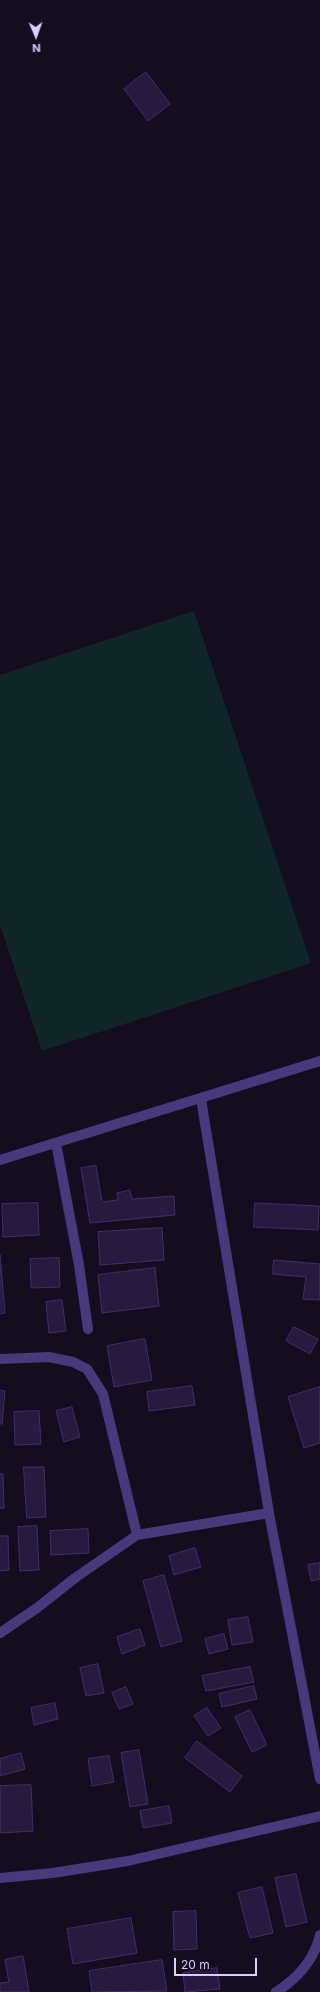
<!DOCTYPE html>
<style>
body{margin:0}
#map{position:relative;width:320px;height:1992px;overflow:hidden;background:#130d1f;font-family:Inter,sans-serif}
canvas{display:block}
.north{position:absolute;left:16px;top:16px;width:40px;height:40px;-webkit-text-stroke:3px #130d1f;paint-order:stroke;rotate:178deg;font-size:11px;font-weight:700;line-height:16px;text-align:center;color:#dbcdfe}
.north::after{content:'';display:block;margin:auto;width:14px;height:18px;background:#dbcdfe;clip-path:polygon(50% 0,100% 100%,50% 72%,0 100%)}
.scale{position:absolute;left:174px;top:1958px;width:83px;height:18px;box-sizing:border-box;border:2px solid #dbcdfe;border-top:0;padding-left:5px;font-size:12px;line-height:14px;white-space:nowrap;color:#dbcdfe;-webkit-text-stroke:3px #130d1f;paint-order:stroke}
</style>
<div id="map">
<canvas width="320" height="1992"></canvas>
<div class="north">N</div>
<div class="scale">20 m</div>
</div>
<script>
const ctx = document.querySelector('canvas').getContext('2d');
ctx.lineJoin = 'round';
function fillPath(path, color) {
  ctx.fillStyle = color;
  ctx.fill(path, 'evenodd');
}
function trace(path, color, width, dash) {
  ctx.strokeStyle = color;
  ctx.lineWidth = width;
  ctx.lineCap = dash ? 'butt' : 'round';
  ctx.setLineDash(dash || []);
  ctx.stroke(path);
}
fillPath(new Path2D(`
 M194,611L311,963L42,1051L0,925V675Z`), '#102529');
const building = new Path2D(`
 M146,72L170,104L148,121L124,89Z
 M96,1166L102,1202L118,1200L117,1193L130,1190L132,1199L174,1196L175,1215L90,1223L81,1168Z
 M38,1203L39,1235L3,1237L2,1204Z
 M255,1203L319,1206L318,1230L254,1227Z
 M162,1228L164,1260L100,1265L98,1232Z
 M0,1255L5,1313L0,1314Z
 M59,1258L60,1287L31,1288L30,1259Z
 M274,1260L320,1264V1300L303,1299L306,1277L273,1274Z
 M155,1268L159,1306L102,1313L98,1275Z
 M62,1300L66,1331L49,1333L46,1302Z
 M294,1327L318,1339L310,1354L286,1341Z
 M145,1339L152,1380L114,1387L107,1346Z
 M192,1386L195,1405L149,1411L147,1392Z
 M320,1387V1443L304,1448L288,1397Z
 M0,1390L5,1391L2,1424H0Z
 M72,1407L80,1437L64,1442L56,1411Z
 M39,1411L41,1444L15,1445L14,1412Z
 M24,1467H44L46,1517L27,1518Z
 M0,1474H3L4,1508H0Z
 M37,1526L39,1570L20,1571L18,1527Z
 M88,1529L89,1553L51,1555L50,1531Z
 M0,1536H8L9,1570L0,1571Z
 M195,1548L201,1567L174,1575L169,1556Z
 M320,1563V1579L311,1581L308,1565Z
 M164,1575L182,1641L161,1647L143,1581Z
 M248,1617L253,1642L232,1645L228,1620Z
 M140,1629L145,1645L122,1654L117,1637Z
 M224,1634L228,1649L209,1654L205,1639Z
 M98,1664L104,1693L86,1696L80,1668Z
 M250,1667L254,1682L206,1691L202,1676Z
 M254,1686L257,1699L222,1707L219,1694Z
 M126,1687L133,1704L119,1709L112,1693Z
 M55,1703L58,1719L34,1725L31,1708Z
 M207,1708L221,1728L208,1736L194,1716Z
 M250,1710L267,1745L252,1752L235,1717Z
 M197,1741L242,1776L230,1792L185,1758Z
 M139,1750L148,1804L130,1807L121,1753Z
 M21,1753L25,1769L0,1776V1759Z
 M109,1756L114,1782L92,1786L88,1759Z
 M31,1785L33,1831L0,1833V1786Z
 M169,1806L172,1823L143,1828L140,1811Z
 M296,1874L307,1922L286,1927L275,1878Z
 M262,1887L273,1933L250,1938L238,1893Z
 M196,1911L197,1949L174,1950L173,1912Z
 M131,1918L137,1953L73,1964L67,1929Z
 M23,1956L29,1992H0V1983L9,1982L5,1960Z
 M162,1960L167,1991L92,1992L89,1971Z
 M217,1968L220,1989L185,1992L183,1973Z`);
fillPath(building, '#281a3f');
trace(building, '#442c6b', 1);
trace(new Path2D(`
 M201,1099L269,1513L320,1779
 M56,1143L79,1265L88,1329
 M0,1160L320,1061
 M0,1359L49,1357L73,1362L87,1369L103,1394L137,1535
 M0,1633L37,1608L75,1578L137,1535L269,1513
 M0,1878L53,1873L128,1861L320,1816
 M276,1992C297,1979 314,1960 320,1935`), '#48397d', 10);
</script>
